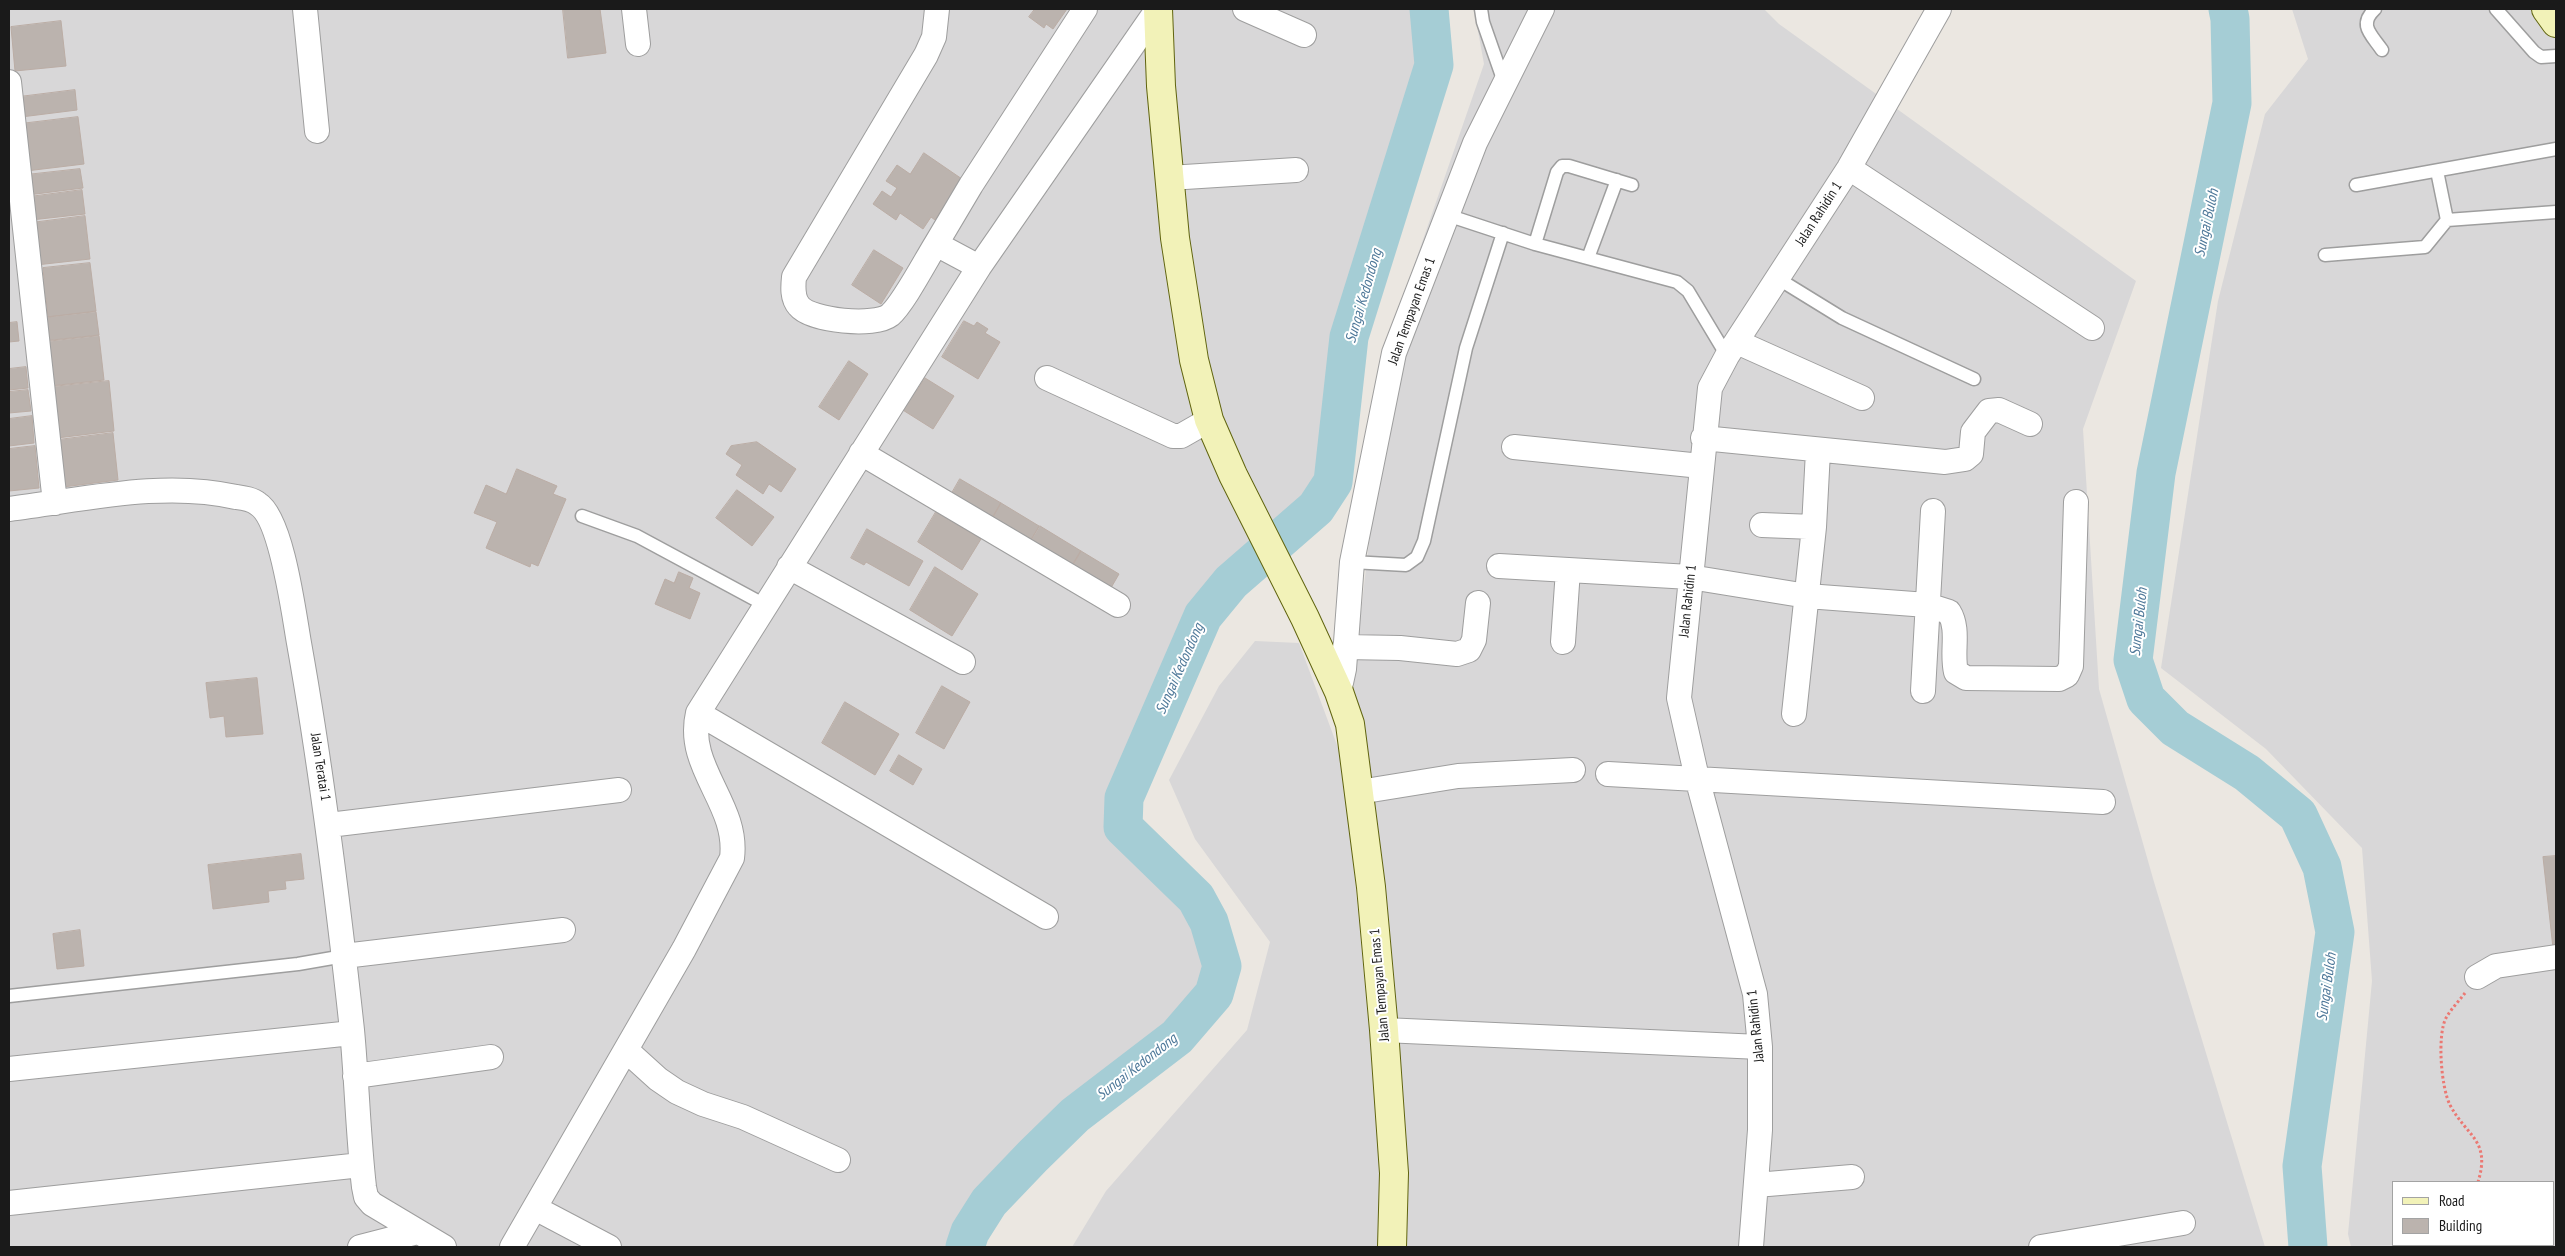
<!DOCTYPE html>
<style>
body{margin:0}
#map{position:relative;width:2565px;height:1256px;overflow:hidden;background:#ebe7e1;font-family:"PT Sans Narrow",sans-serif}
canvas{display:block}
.frame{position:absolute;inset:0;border:10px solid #1a1a1a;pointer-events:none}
.legend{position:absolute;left:2392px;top:1181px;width:162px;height:65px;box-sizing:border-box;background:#fff;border:1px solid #a3a3a3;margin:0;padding:6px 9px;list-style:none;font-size:15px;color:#1a1a1a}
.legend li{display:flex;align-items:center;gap:10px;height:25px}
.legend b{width:25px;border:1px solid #a3a3a3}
</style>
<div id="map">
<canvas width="2565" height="1256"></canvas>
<div class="frame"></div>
<ul class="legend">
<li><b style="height:6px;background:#f2f2b8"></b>Road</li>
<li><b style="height:14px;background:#bbb3ae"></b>Building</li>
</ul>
</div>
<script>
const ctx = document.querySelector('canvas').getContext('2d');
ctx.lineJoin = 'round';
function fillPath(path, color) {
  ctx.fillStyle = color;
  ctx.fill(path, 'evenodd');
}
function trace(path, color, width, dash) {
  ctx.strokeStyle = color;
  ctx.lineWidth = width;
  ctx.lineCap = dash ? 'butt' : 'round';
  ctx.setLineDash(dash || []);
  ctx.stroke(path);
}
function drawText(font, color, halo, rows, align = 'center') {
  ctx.font = font + ' "PT Sans Narrow",sans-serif';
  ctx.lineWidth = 4;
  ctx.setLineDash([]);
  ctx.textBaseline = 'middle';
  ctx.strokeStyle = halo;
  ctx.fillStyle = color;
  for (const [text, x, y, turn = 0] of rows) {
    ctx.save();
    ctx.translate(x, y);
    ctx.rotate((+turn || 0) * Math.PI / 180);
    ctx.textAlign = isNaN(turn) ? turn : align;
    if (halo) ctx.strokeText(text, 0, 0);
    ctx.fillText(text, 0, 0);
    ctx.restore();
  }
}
fillPath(new Path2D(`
 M9,9H1433L1437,65L1352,338L1335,483L1319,509L1232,585L1207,618L1128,798L1127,826L1198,897L1211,922L1226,965L1218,997L1179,1039L1077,1118L1037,1158L992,1204L972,1247H9Z
 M1474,9H1764L1779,24L2136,281L2083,429L2099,689L2154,882L2265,1247H1400L1377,882L1353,682L1394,323L1484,64Z
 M2292,9H2537L2556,34V1247H2351L2348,1234L2372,981L2362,848L2266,749L2161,668L2218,301L2265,114L2308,59ZM2394,1182H2554V1245H2394Z
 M1255,641L1299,643L1344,764L1383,1174L1379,1247H1072L1106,1191L1247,1030L1270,942L1195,839L1169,780L1219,686Z`), '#d8d7d8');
trace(new Path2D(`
 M2228,9L2230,19L2232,103L2156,473L2133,660L2146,699L2175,728L2247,773L2298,815L2322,867L2335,932L2302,1166L2308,1247
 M965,1247L970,1232L989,1202L1033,1156L1075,1115L1177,1037L1214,994L1222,966L1209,922L1196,898L1123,827L1124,798L1203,616L1231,582L1316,508L1333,482L1349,337L1434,65L1429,9`), '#a5cdd5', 39);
const building = new Path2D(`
 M563,9H600L606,53L568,58Z
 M1035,9H1067L1053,29L1046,24L1044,28L1029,17Z
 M61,21L66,66L15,71L11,27Z
 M75,90L77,110L21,117L19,97Z
 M78,117L84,164L26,171L20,124Z
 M924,153L962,179L935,220L931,217L923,229L900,213L896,220L873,204L882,191L891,197L897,188L886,181L897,165L910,174Z
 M80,169L83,188L28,195L26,175Z
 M82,190L85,214L31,220L29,197Z
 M85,216L90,259L36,265L31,223Z
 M874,250L903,268L881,304L852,285Z
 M90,263L96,311L48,317L46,298L39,299L37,280L44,279L43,268Z
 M96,312L99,335L43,341L41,318Z
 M964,321L974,326L977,322L988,329L985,333L1000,342L978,379L942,357Z
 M17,322L19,341L9,342V323Z
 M99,336L104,380L50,386L45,342Z
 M849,361L868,374L839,420L819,407Z
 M26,367L28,388L9,390V369Z
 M925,378L954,396L933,429L898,407L911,387L917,390Z
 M109,381L114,431L57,438L51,387Z
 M28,390L31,411L9,413V392Z
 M32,416L34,443L9,446V419Z
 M113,433L118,480L63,487L58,440Z
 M757,442L796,469L781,492L769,484L763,494L736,475L742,465L726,454L731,446Z
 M35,446L39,488L9,491V449Z
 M517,469L557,486L553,494L566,499L538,566L531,563L530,567L486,548L497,522L474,513L486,485L506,494Z
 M960,479L1001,503L989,524L948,500Z
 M737,490L774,517L752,546L716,518Z
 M1001,503L1039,526L1027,547L989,524Z
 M936,512L981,539L962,570L918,542Z
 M1040,526L1081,551L1069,572L1027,547Z
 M867,529L923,561L909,586L866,562L864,565L851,558Z
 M1081,551L1119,574L1108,593L1069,571Z
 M935,567L978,594L952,636L910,610Z
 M679,572L693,578L689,588L700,593L690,619L655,604L665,579L674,583Z
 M257,678L263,734L226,737L224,716L210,718L206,683Z
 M942,686L970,702L944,749L916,733Z
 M845,702L899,734L875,775L822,743Z
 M899,755L922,769L913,785L890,771Z
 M301,854L304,879L285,881L286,889L268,891L269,902L213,909L208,865Z
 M2556,856V947L2553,948L2543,857Z
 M80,930L84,966L57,969L53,934Z`);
fillPath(building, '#bbb3ae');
trace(building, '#bbada5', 1);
const lane = new Path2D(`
 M1481,9L1483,22L1504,82
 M2375,9C2358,25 2371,34 2382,50
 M2496,9L2534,52L2541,57L2556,56
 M2437,171L2447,220
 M2356,185L2556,149
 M1447,215L1535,244L1677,282L1688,291L1727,356
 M1535,244L1557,172L1562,166H1569L1632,185
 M2325,255L2425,247L2447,220L2556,212
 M1588,258L1617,180
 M1777,278L1842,318L1974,379
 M582,516L637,536L767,606
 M1352,562L1406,565L1417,557L1424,541L1466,348L1503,233
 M9,996L298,964L344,956`);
const street = new Path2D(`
 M305,9L317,131
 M634,9L638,44
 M937,9L934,37L926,55L794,277C793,287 792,298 799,306C811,321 875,327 890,315C903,304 926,260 936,244L979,267
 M1245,9L1304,35
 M9,82L55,503
 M1849,168L2092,328
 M1169,178L1296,170
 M936,244L971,185L1085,9
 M1737,342L1862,398
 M1047,378L1173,436H1181L1209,420
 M1703,438L1945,462L1965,459L1971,454L1973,432L1989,411L1999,410L2030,424
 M1514,447L1701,466
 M861,453L1118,605
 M9,509C83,500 162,480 236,497C243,498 252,499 258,504C282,519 294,615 299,643C322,772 338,901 352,1030C357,1083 358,1135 364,1187L366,1197L372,1204L444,1247
 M1762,525L1814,527
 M1499,566L1690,577L1807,596L1927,605L1949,612C1960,630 1951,652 1956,672L1966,678L2059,679L2067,675L2071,666L2076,502
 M789,567L963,662
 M1563,642L1568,570
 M1345,647L1400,648L1457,654L1469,650L1474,640L1478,603
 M1923,691L1933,511
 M1339,692L1344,669L1352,562L1394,353L1475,143L1542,9
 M698,713L1046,917
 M1794,714L1814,527L1818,451
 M1608,774L2103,802
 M1359,792L1458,776L1573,770
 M329,825L619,790
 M344,956L563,930
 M2477,977L2496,966L2556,957
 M1384,1030L1760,1047
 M626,1050L658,1079L677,1092L703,1104L743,1117L838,1160
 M9,1069L352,1033
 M355,1076L491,1057
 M1756,1185L1852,1177
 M9,1203L361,1165
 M535,1208L609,1247
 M360,1247L418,1232
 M512,1247L684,949L732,858C739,804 685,768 698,713L979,267L1157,10
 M1751,1247L1760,1130V1047L1755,994L1697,778L1679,698L1710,388L1727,356L1849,168L1939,9
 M2041,1247L2183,1223
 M2474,1247L2475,1245`);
const secondary = new Path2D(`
 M1158,9L1161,86L1175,238L1194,360L1209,420L1233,475L1305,618L1339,692L1350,724L1371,887L1384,1030L1394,1173L1392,1247
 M2546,9L2556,23`);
trace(lane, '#9e9e9e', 15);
trace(street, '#9e9e9e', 26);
trace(secondary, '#60640f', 30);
trace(new Path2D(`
 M2465,993C2459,1001 2451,1009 2446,1018C2437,1035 2441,1087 2450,1105C2467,1137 2491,1140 2478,1182`), '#eb7872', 3, [2.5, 2.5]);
trace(lane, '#fff', 12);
trace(street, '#fff', 24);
trace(secondary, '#f2f2b8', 28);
drawText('14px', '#1a1a1a', '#fff', [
 ["Jalan Rahidin 1",1819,214,-57],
 ["Jalan Tempayan Emas 1",1412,311,-70],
 ["Jalan Rahidin 1",1688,601,-84],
 ["Jalan Teratai 1",320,767,81],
 ["Jalan Tempayan Emas 1",1380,985,-95],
 ["Jalan Rahidin 1",1756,1026,-96]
]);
drawText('italic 15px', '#4e7899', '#fff', [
 ["Sungai Buloh",2207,223,-78],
 ["Sungai Kedondong",1364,296,-74],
 ["Sungai Buloh",2139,622,-84],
 ["Sungai Kedondong",1180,669,-66],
 ["Sungai Buloh",2327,987,-82],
 ["Sungai Kedondong",1137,1067,-38]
]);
</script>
